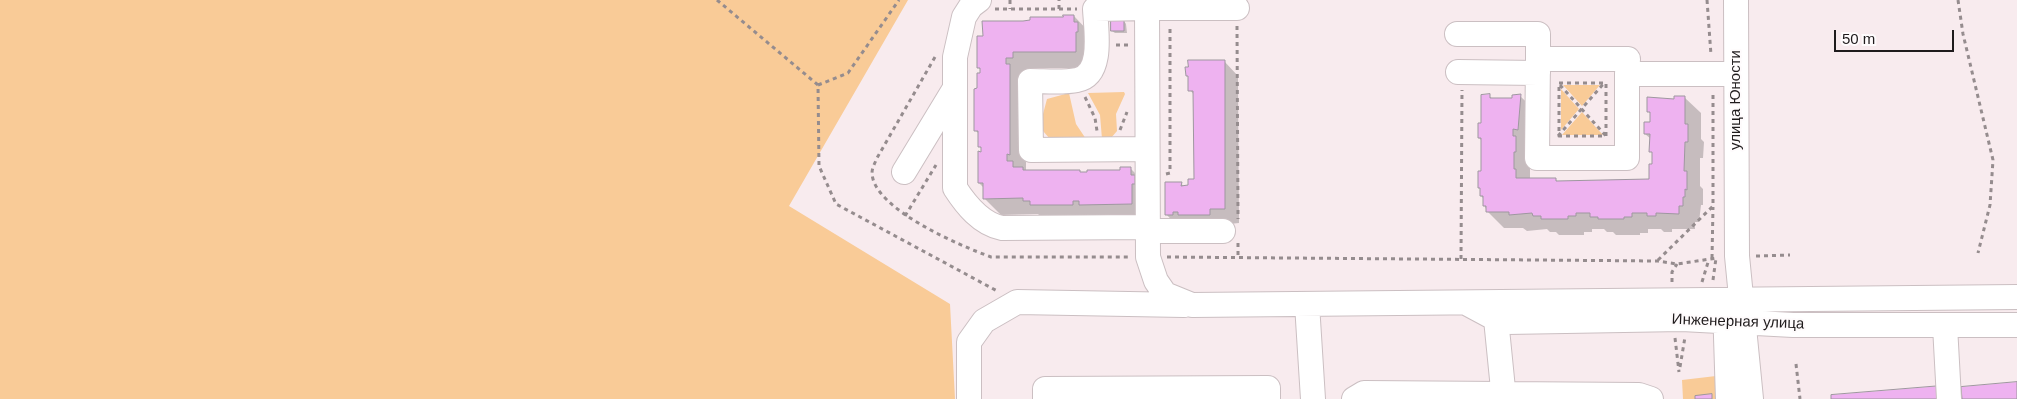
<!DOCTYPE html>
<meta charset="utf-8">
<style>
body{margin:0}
#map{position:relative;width:2017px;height:399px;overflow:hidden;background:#f8ebee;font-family:Helvetica,sans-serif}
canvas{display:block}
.scale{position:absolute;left:1834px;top:30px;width:120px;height:22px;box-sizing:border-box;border:2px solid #1f1b1c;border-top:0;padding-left:6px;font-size:15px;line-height:18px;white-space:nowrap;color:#1f1b1c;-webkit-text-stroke:4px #fefbfc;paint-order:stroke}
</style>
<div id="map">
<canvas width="2017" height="399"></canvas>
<div class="scale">50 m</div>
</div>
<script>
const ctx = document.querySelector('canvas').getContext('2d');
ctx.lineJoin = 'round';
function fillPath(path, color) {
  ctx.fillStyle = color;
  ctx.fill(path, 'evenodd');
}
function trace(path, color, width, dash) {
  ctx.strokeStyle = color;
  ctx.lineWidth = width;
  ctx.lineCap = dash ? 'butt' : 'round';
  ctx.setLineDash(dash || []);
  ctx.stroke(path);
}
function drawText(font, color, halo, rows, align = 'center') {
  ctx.font = font + ' Helvetica,sans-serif';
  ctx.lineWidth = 4;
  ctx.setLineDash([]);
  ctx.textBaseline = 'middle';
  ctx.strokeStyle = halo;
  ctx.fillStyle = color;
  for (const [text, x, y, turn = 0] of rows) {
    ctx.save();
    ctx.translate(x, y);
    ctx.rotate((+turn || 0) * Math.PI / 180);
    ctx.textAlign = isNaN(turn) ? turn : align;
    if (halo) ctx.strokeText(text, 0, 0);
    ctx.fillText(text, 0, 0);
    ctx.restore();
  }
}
fillPath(new Path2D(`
 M0,0H908L789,206L950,304L955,399H0Z
 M1563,85H1600L1582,106Z
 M1561,89L1579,109L1561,130Z
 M1124,92L1125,94L1116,114L1117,131L1111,138L1102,139L1100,115L1088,93Z
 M1069,93L1076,124L1086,139H1050L1043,131V114L1047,99Z
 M1582,112L1603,135H1562Z
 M1716,376L1717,399H1683L1682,380Z`), '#f9cb97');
fillPath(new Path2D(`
 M1074,16L1090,33L1092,68H1029L1026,82V171H1079L1081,173L1121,171L1131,169L1147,185L1148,220L1041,217L1038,214L1001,215L984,198V188L979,183L982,149L979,146V134L975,130L981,70L979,68L984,37L1023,22Z
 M1124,21L1126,24L1127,33H1115L1112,31Z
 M1224,61L1238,76L1239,223L1180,229L1166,214L1181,183L1184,187H1189L1195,180V96L1190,90L1189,78L1187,75Z
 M1489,96L1493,99H1513L1520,96L1537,112L1532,168H1530V179H1555L1558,182L1650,180L1653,154L1651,151V139L1645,134L1651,124V114L1648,111L1684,97L1701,113V139L1704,142L1703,158H1700V186L1703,189V205H1701L1699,222H1695V229H1672V232H1664L1661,229H1648V233H1640V235H1616L1613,232H1607L1604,229H1592V232H1584V235H1559L1556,232H1550L1547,229L1527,231L1523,228H1504L1487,211L1484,205V199L1481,196V190L1479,187L1482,173V141L1479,138Z`), '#0003');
const building = new Path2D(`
 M1063,15H1074V22H1078V32H1076V52H1013V58H1006V64H1010V155L1007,154V161H1013V167H1023V170H1080V172H1087V170H1120V167H1131V175H1135V184H1132V204L1079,205V201H1073V205H1030V201H1023V198L983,199V183H978V151L981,152V147H978V131H974V89L977,88V73H980V68H977V36H983L982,21H1023L1030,20V17H1063Z
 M1111,20H1124V31H1111Z
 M1188,60H1225V209H1210V215H1178V212H1173V215H1165V182H1182L1181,186L1188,185V179H1194L1193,91H1188V76H1186L1185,67H1188Z
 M1490,94V98H1512V95L1521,94L1518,130L1513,129V136H1516V152H1514V169H1516V178H1556V181L1649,179V164H1652V152H1649L1650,134H1644V122H1650V112H1647V97L1674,99V96H1685V124H1688V142H1685L1684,171H1687V190L1685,189V197H1683V206H1679V214L1656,213V216H1647V213H1632V217H1624V219H1598V217H1590V213H1576V216H1568V219H1541V216H1533L1532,213L1509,215V212H1486V206H1483V196H1480V188H1478V171H1481V138H1478V123H1481V95Z
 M2017,382V399H1962L1961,387Z
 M1941,386L1942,399H1831V395Z
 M1712,394V399H1695V396Z`);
fillPath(building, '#eeb2f0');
trace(building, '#9e979f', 1);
const minor = new Path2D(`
 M979,0L971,6L964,17L955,57V188C966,205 981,224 1002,228L1148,227
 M1736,0L1737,256L1751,399
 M1147,8L1095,9C1096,30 1104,75 1077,80C1063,83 1045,81 1030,81L1031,150L1147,149
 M1237,8H1147L1148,257L1156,281L1165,294L1192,305L2017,297
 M1457,34H1538V59
 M1458,72L1538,73
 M1627,74L1628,59H1538L1537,158H1627V74H1736
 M904,172L955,88
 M1148,231H1223
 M1307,304L1313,399
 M1468,304L1496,319L1507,322L1682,319L1793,325H2017
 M1725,306L1728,399
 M1496,319L1504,399
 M1945,326L1949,399
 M969,399V342L984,321L1017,302L1184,305
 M1045,399V389L1268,388V399
 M1354,399L1364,393L1639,395L1651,399`);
trace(minor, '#cbbfc2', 26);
trace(new Path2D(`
 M717,0L818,85L819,166L836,204L999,292
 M1010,0V9
 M1707,0L1711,55
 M1958,0L1963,34L1993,160L1990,205L1978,253
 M995,9H1077
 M1059,9V0
 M1237,26L1238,219
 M1116,45H1130
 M935,57L877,158C875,163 872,168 872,173C873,209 961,246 991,257H1131
 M1559,83H1606V136H1559Z
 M818,85L848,73L899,0
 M1560,85L1606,136
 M1085,97L1095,118L1097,131
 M1120,130L1127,112
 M1558,136L1605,82
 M1166,174L1170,173V26
 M905,216L936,165
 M1238,243V257
 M1756,256L1790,255
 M1167,257L1658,261L1677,264L1717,258
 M1712,258L1713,207
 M1461,259L1462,90
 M1658,260L1713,206V92
 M1713,280L1716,258
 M1672,282V272L1677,264
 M1702,282L1709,259
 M1675,338L1679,372
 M1796,364L1800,399
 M1680,367L1685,337`), '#958c8e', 3, [4, 4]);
trace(minor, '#fff', 24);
drawText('15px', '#1f1b1c', '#fefbfc', [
 ["улица Юности",1736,100,-90],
 ["Инженерная улица",1738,322,2]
]);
</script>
